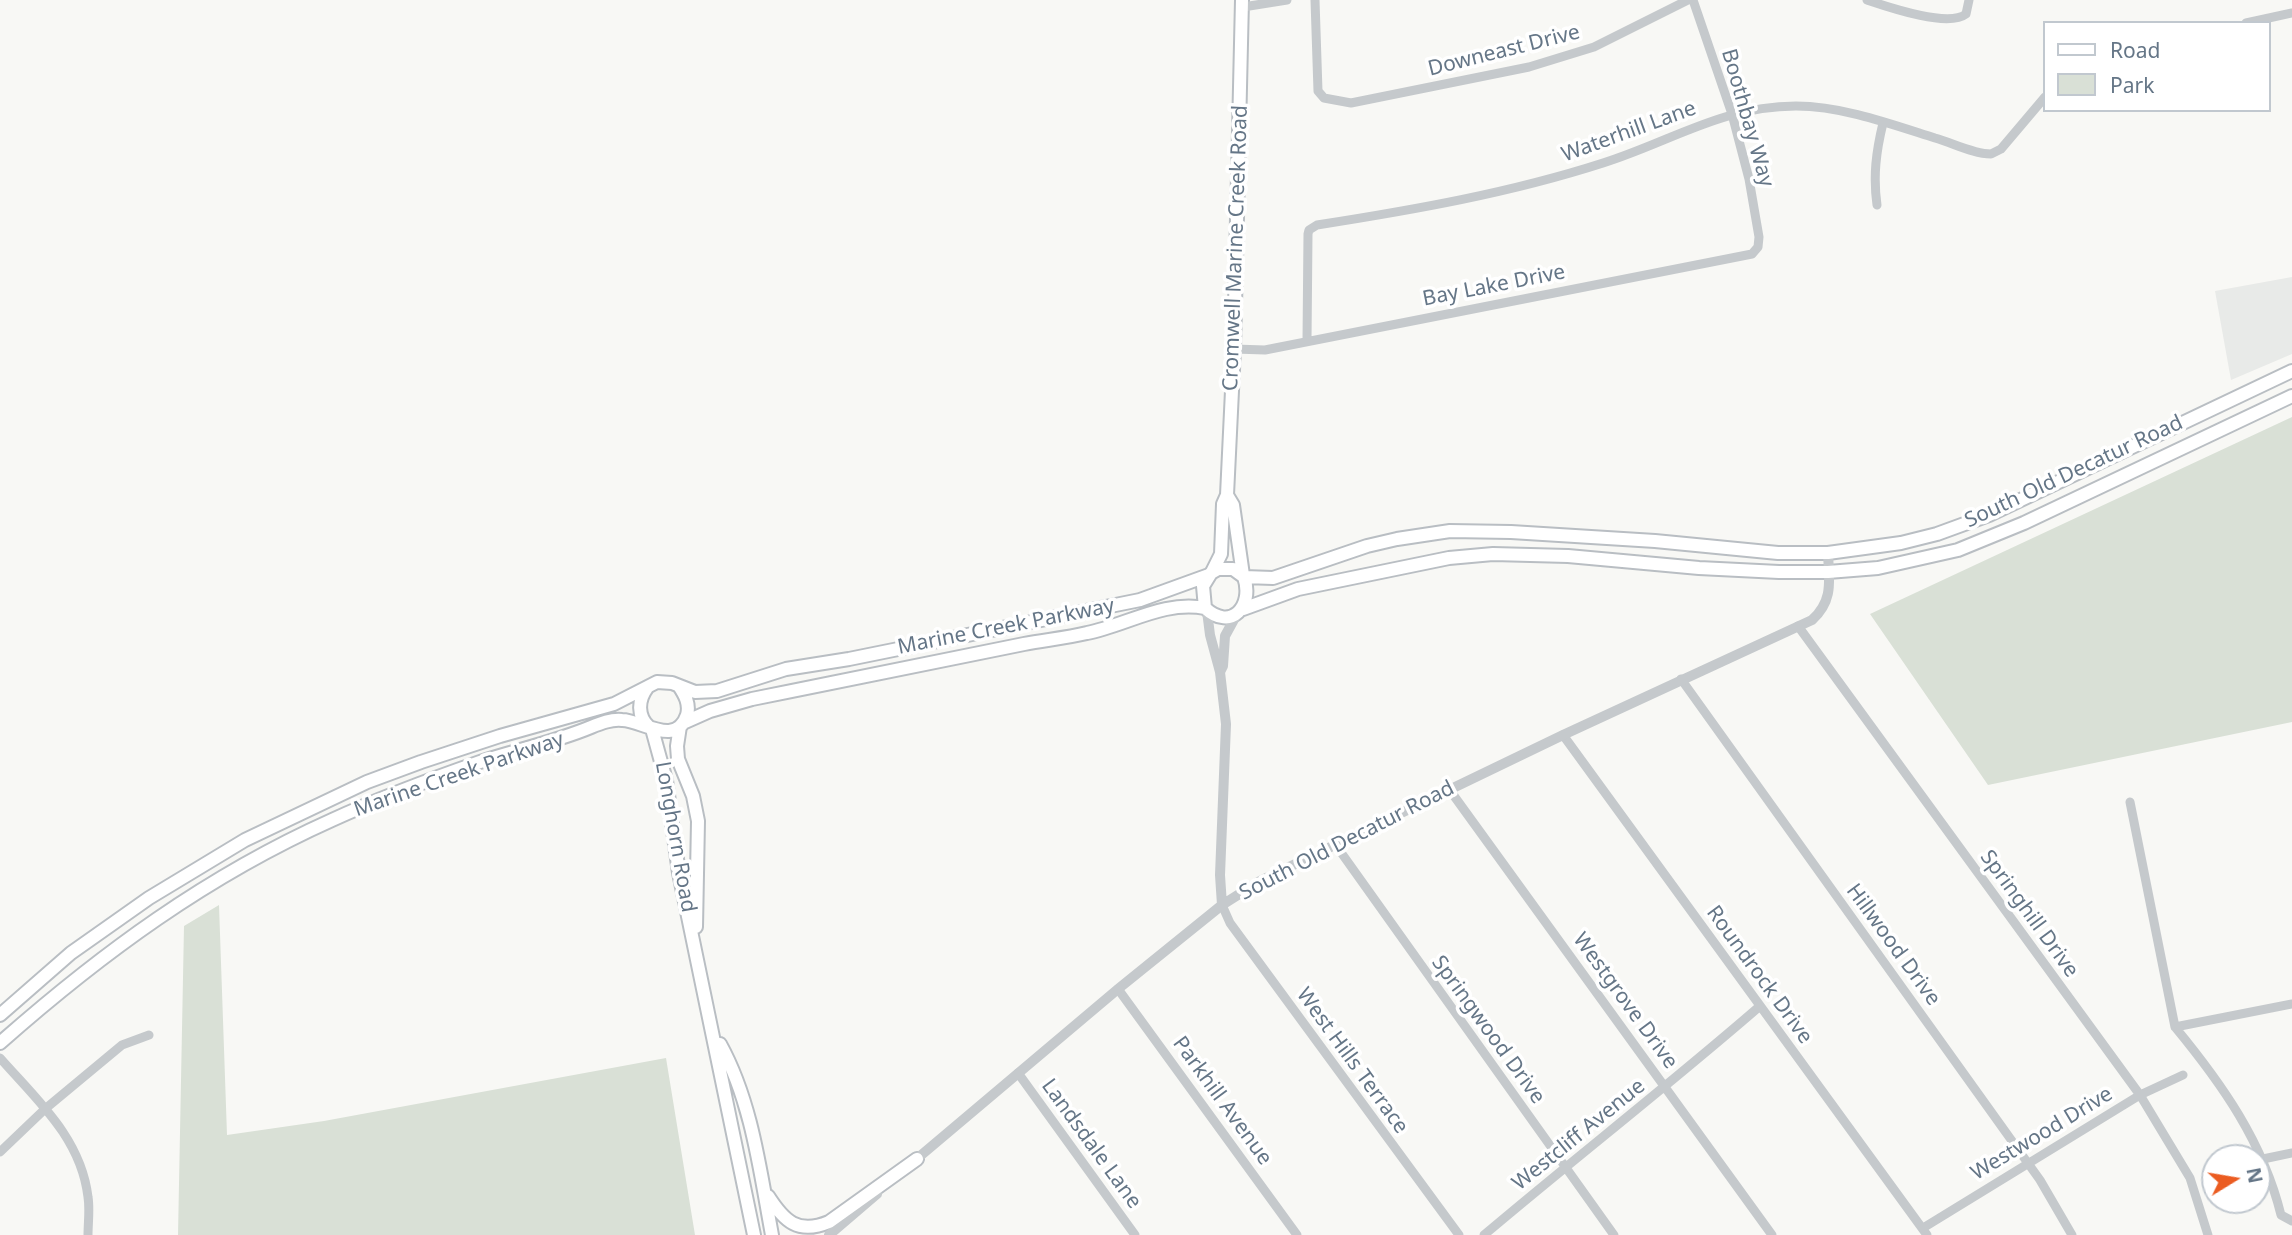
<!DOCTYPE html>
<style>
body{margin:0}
#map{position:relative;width:2292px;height:1235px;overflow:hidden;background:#f8f8f5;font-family:"Noto Sans",sans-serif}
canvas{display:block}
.legend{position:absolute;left:2043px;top:21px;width:228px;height:91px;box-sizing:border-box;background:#fff;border:2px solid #c1c8cf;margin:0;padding:9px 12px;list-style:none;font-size:21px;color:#657687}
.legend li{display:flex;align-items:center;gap:14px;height:35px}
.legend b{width:35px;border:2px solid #c1c8cf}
.north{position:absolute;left:2201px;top:1144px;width:70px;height:70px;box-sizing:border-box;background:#fff;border:2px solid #c1c8cf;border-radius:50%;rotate:79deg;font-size:19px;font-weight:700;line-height:28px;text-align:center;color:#657687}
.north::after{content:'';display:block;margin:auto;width:24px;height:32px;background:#eb5c21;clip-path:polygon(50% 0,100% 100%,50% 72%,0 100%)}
</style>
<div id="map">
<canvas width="2292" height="1235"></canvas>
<ul class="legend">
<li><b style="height:9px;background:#fff"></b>Road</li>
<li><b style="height:19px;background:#d9e0d6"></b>Park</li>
</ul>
<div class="north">N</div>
</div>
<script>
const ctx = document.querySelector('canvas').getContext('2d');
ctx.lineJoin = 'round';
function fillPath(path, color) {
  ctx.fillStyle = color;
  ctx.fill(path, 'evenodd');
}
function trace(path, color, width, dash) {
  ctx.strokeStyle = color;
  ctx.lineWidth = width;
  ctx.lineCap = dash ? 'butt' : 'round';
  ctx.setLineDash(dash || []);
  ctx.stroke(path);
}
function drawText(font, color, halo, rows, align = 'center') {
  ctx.font = font + ' "Noto Sans",sans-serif';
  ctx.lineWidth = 7;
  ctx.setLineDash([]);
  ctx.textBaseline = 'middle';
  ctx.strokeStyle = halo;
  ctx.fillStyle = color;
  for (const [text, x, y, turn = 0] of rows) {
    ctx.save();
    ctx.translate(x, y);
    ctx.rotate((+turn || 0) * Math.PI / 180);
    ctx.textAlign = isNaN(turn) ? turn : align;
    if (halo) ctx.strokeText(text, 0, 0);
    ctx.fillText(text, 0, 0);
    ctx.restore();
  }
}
fillPath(new Path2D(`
 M2292,277V354L2231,380L2215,291Z`), '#e8eae8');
fillPath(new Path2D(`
 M2292,417V722L1988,785L1870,614Z
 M219,905L227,1135L324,1121L666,1058L695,1235H178L184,926Z`), '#d9e0d6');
const secondary = new Path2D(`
 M1227,495L1233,505L1243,575
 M1212,572L1221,554L1223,504L1227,495L1234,349L1242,0
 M1244,577C1254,606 1231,632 1205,608L1203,586L1211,573L1218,569H1233L1244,577L1273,578L1367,546L1397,539L1450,531L1511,532L1655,541L1778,553H1828L1901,543L1937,534L1989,515L2292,371
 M1243,609L1298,589L1449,558L1493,554L1568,556L1699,568L1779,572H1828L1878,568L1958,550L2024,523L2292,396
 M647,688C638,700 637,716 649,727
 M683,723L710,711L752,699C843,681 934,662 1024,644C1045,640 1066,638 1087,633C1127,625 1164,600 1205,608
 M680,726L677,746L678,759L693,796L698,821L696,927
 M652,729L666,780L679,873L754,1235
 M0,1015L71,953L149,898L245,840L367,782L421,762L500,736L614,704L657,682L672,683L695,692L717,691L786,669L849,659L1140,600L1209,575
 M0,1043C102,953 207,876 332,820C380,798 431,779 480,762C517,750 555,742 591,727C601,723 611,719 622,720C642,720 676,748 687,715C690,704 685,695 679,686
 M720,1044C752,1102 760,1171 772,1235
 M768,1196C784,1221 798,1235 829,1222L917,1159`);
trace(secondary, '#b9bec3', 16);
trace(new Path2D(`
 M1315,0L1318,91L1324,98L1351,103L1529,67L1594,47L1688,0
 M1867,0C1888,7 1948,28 1966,14L1969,0
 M1243,7L1287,0
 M2246,23L2292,13
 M1877,205C1873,176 1876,152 1883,123
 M1307,340L1308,234L1309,230L1317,225C1413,210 1510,193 1603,163C1670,142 1722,106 1796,106C1842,106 1891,124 1935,138C1953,143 1973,154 1991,154L2001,149L2045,97
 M1234,349L1265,350L1752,254L1758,247L1759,237L1749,179L1732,114L1693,0
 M1798,626L2140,1095L2190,1178L2208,1235
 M1681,679L2040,1180L2072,1235
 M1563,735L1927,1235
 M1449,789L1772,1235
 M2130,802L2175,1027L2292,1004
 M1335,844L1614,1235
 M1222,905L1230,923L1459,1235
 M1118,989L1297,1235
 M2175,1027C2222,1084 2263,1142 2281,1215L2292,1221
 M0,1058C37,1100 81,1138 88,1197C90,1209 88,1223 88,1235
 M1018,1073L1135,1235
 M0,1152L45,1109L122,1045L149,1035
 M2263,1159L2292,1153
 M1923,1228L2140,1095L2183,1075
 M1484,1235C1575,1158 1669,1085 1760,1006`), '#c5c9cc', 9);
trace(new Path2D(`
 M1207,611L1210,635L1220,672L1226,724L1220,875L1222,905
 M1220,672L1223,666L1225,636L1237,614
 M913,1162L1118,989L1222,905L1260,881L1563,735L1812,620C1834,600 1829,580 1828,553
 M829,1235L877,1194`), '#c5c9cc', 10);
trace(secondary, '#fff', 12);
drawText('21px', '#657687', '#fff', [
 ["Downeast Drive",1504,51,-14],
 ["Boothbay Way",1747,118,74],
 ["Waterhill Lane",1629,132,-20],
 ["Cromwell Marine Creek Road",1236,248,-88],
 ["Bay Lake Drive",1494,286,-11],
 ["South Old Decatur Road",2074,472,-25],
 ["Marine Creek Parkway",1006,627,-11],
 ["Marine Creek Parkway",459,775,-19],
 ["Longhorn Road",675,837,80],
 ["South Old Decatur Road",1347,841,-27],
 ["Springhill Drive",2029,914,54],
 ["Hillwood Drive",1893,945,54],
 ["Roundrock Drive",1759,975,54],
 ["Westgrove Drive",1625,1001,54],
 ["Springwood Drive",1488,1030,54],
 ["West Hills Terrace",1352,1061,54],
 ["Parkhill Avenue",1222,1101,54],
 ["Westwood Drive",2042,1134,-31],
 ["Westcliff Avenue",1579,1135,-39],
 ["Landsdale Lane",1091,1144,54]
]);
</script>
